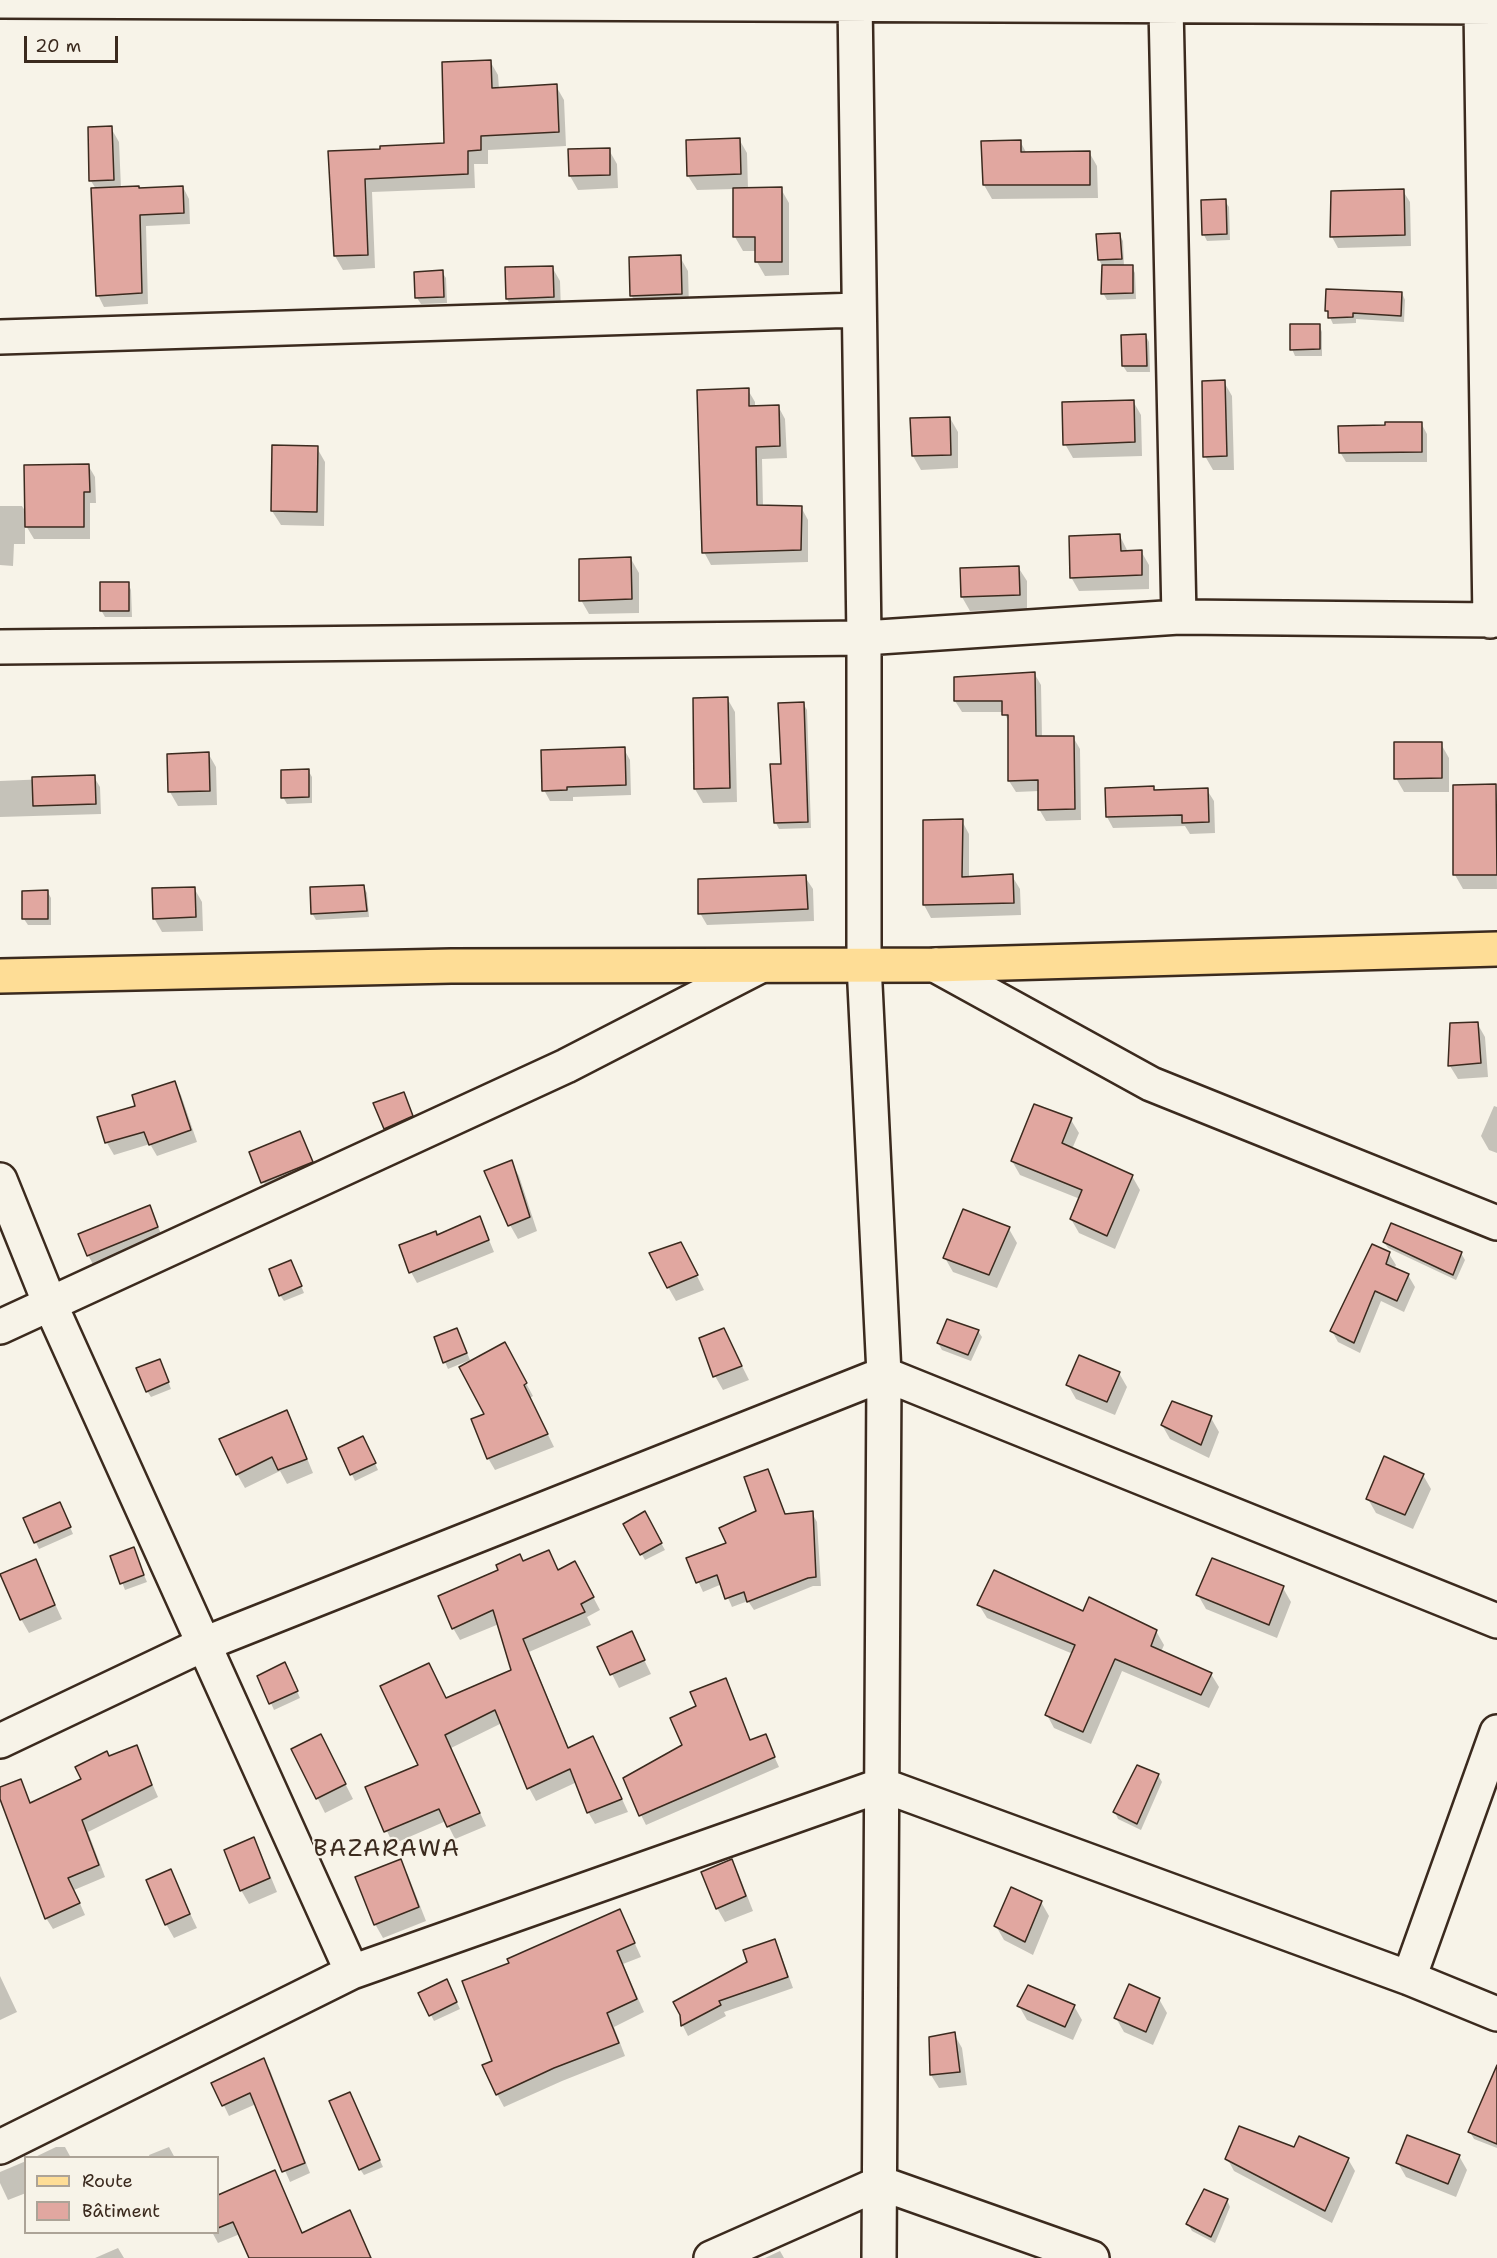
<!DOCTYPE html>
<meta charset="utf-8">
<style>
body{margin:0}
#map{position:relative;width:1497px;height:2258px;overflow:hidden;background:#f7f3e8;font-family:"Shantell Sans",sans-serif}
canvas{display:block}
.legend{position:absolute;left:24px;top:2156px;width:195px;height:78px;box-sizing:border-box;background:#f7f3e8;border:2px solid #aca397;margin:0;padding:8px 10px;list-style:none;font-size:18px;color:#3b2a1e}
.legend li{display:flex;align-items:center;gap:12px;height:30px}
.legend b{width:30px;border:2px solid #aca397}
.scale{position:absolute;left:24px;top:36px;width:94px;height:27px;box-sizing:border-box;border:3px solid #3b2a1e;border-top:0;padding-left:8px;font-size:18px;line-height:21px;white-space:nowrap;color:#3b2a1e;-webkit-text-stroke:4px #f7f3e8;paint-order:stroke}
</style>
<div id="map">
<canvas width="1497" height="2258"></canvas>
<ul class="legend">
<li><b style="height:8px;background:#fedd96"></b>Route</li>
<li><b style="height:16px;background:#e1a7a0"></b>Bâtiment</li>
</ul>
<div class="scale">20 m</div>
</div>
<script>
const ctx = document.querySelector('canvas').getContext('2d');
ctx.lineJoin = 'round';
function fillPath(path, color) {
  ctx.fillStyle = color;
  ctx.fill(path, 'evenodd');
}
function trace(path, color, width, dash) {
  ctx.strokeStyle = color;
  ctx.lineWidth = width;
  ctx.lineCap = dash ? 'butt' : 'round';
  ctx.setLineDash(dash || []);
  ctx.stroke(path);
}
function drawText(font, color, halo, rows, align = 'center') {
  ctx.font = font + ' "Shantell Sans",sans-serif';
  ctx.lineWidth = 4.5;
  ctx.setLineDash([]);
  ctx.textBaseline = 'middle';
  ctx.strokeStyle = halo;
  ctx.fillStyle = color;
  for (const [text, x, y, turn = 0] of rows) {
    ctx.save();
    ctx.translate(x, y);
    ctx.rotate((+turn || 0) * Math.PI / 180);
    ctx.textAlign = isNaN(turn) ? turn : align;
    if (halo) ctx.strokeText(text, 0, 0);
    ctx.fillText(text, 0, 0);
    ctx.restore();
  }
}
fillPath(new Path2D(`
 M490,61L498,75L499,89L556,86L564,100L566,146L488,150V164H474L475,188L372,192L375,268L343,270L335,256L329,153L446,144Z
 M111,128L119,142L121,188L139,190L183,187L189,199L190,224L146,226L148,304L104,307L98,295L96,189L91,181Z
 M739,139L747,153L748,189H781L789,203V275L765,276L757,262V251H743L735,237L734,189L697,190L688,176V141Z
 M1020,141L1027,154L1089,152L1097,166L1098,198L992,199L984,185Z
 M609,150L617,164L618,188L578,190L570,176Z
 M1403,191L1410,202L1411,246L1338,248L1332,237Z
 M1225,201L1229,207L1230,240L1207,241L1204,235Z
 M1119,234L1123,241L1124,267H1132L1135,273L1136,299L1107,300L1103,293V267L1099,260Z
 M680,257L688,271L689,307L640,309L631,295Z
 M552,267L560,281L561,311L515,313L507,299Z
 M442,272L446,278L447,303L421,304L417,298Z
 M1402,293L1405,300L1404,322L1356,319V323L1333,324L1327,311Z
 M1319,325L1322,332V356H1295L1292,349Z
 M1146,336L1149,342L1150,372H1127L1123,366Z
 M1224,382L1232,396L1234,470H1213L1205,456Z
 M748,390L755,402V407L778,406L785,419L787,458L762,459L763,506L801,507L808,520V562L711,565L704,552Z
 M1133,401L1141,415L1142,456L1073,458L1065,444Z
 M950,418L958,432V468L921,470L913,456Z
 M1421,423L1427,434V462H1346L1340,452L1386,427Z
 M274,447L317,448L325,462L324,526L281,525L272,511Z
 M88,465L95,477L96,503H90V539H34L25,524V544H14L13,566L0,565V506H22L27,514Z
 M1120,536L1128,552L1141,551L1149,565V589L1079,591L1071,577Z
 M631,559L639,573V613L589,614L581,600Z
 M1018,567L1027,581V609L970,611L962,597Z
 M128,583L131,590L132,617H105L101,610Z
 M1034,673L1041,685L1042,738L1073,737L1080,749L1081,820L1046,821L1039,809V791L1016,792L1009,781L1010,725L1004,712H962L955,701Z
 M727,698L735,712L737,802L703,803L695,789Z
 M803,703L807,710L811,828L779,829L776,823L782,765Z
 M1441,744L1449,758V792H1404L1396,778Z
 M624,749L630,760L631,795L573,797V801H550L544,790Z
 M208,753L216,767L217,805L178,806L170,792Z
 M308,770L312,777V803L287,804L283,797Z
 M94,777L100,787L101,814L0,817V781Z
 M1496,786L1497,889H1463L1455,875Z
 M1153,788L1155,791L1207,790L1214,801L1215,833L1190,834L1185,826L1113,828L1107,817Z
 M962,821L969,834V878L1012,876L1020,889L1021,915L931,918L924,905Z
 M805,877L813,889L814,921L707,925L700,913Z
 M363,886L367,893L369,917L316,920L312,913Z
 M194,888L202,902L203,931L162,932L154,918Z
 M47,891L51,898V925H28L24,919Z
 M1477,1023L1485,1037L1488,1077L1458,1079L1450,1066Z
 M174,1083L181,1095L197,1142L157,1156L150,1144L114,1155L107,1143L99,1118L137,1107Z
 M407,1100L416,1123L389,1135L375,1104Z
 M1494,1106L1497,1107V1153L1489,1150L1481,1136Z
 M1071,1120L1079,1133L1072,1149L1132,1176L1140,1190L1115,1249L1079,1233L1071,1219L1080,1199L1020,1175L1012,1161Z
 M299,1133L319,1176L270,1196L251,1153Z
 M511,1162L519,1176L537,1231L518,1239L510,1225Z
 M149,1207L163,1238L94,1266L88,1255Z
 M480,1218L494,1252L417,1283L411,1272L437,1237Z
 M1009,1229L1017,1243L997,1288L953,1272L945,1258Z
 M1384,1242L1461,1253L1465,1260L1456,1280L1388,1248Z
 M1389,1254L1396,1265L1394,1269L1408,1275L1415,1287L1404,1312L1381,1301L1360,1353L1338,1342L1332,1331Z
 M688,1258L704,1290L676,1301L668,1287Z
 M294,1269L304,1293L284,1301L280,1295Z
 M457,1329L470,1360L448,1369L445,1362Z
 M978,1331L982,1337L971,1361L942,1350L938,1343Z
 M731,1344L749,1380L723,1390L715,1376Z
 M511,1356L533,1396L530,1398L554,1447L495,1470L488,1458Z
 M163,1367L171,1389L151,1397L147,1391Z
 M1119,1373L1127,1387L1115,1415L1076,1399L1068,1385Z
 M286,1412L294,1426L313,1473L287,1484L280,1471L245,1488L237,1474Z
 M1211,1418L1219,1432L1209,1458L1170,1439L1162,1425Z
 M366,1444L378,1470L355,1481L340,1449Z
 M767,1470L786,1515L812,1513L817,1522L821,1586H813L754,1610L748,1601L732,1607L722,1584L703,1592L688,1559L728,1543L758,1512Z
 M1423,1475L1431,1489L1413,1529L1376,1513L1368,1499Z
 M63,1511L73,1534L39,1549L25,1519Z
 M645,1514L665,1550L645,1560L625,1524Z
 M133,1549L147,1582L125,1590L112,1556Z
 M35,1561L62,1619L29,1633L21,1619Z
 M523,1563L582,1576L600,1610L587,1617L591,1625L529,1652L569,1749L600,1751L628,1812L595,1824L588,1812L577,1782L536,1801L529,1788L502,1723L451,1748L486,1826L455,1839L446,1821L393,1844L367,1788L420,1766L446,1699L513,1671L499,1624L460,1640L453,1628Z
 M1283,1588L1291,1602L1277,1638L1206,1609L1198,1595Z
 M979,1605L1083,1613L1156,1631L1164,1645L1161,1652L1211,1674L1219,1687L1209,1708L1122,1671L1091,1744L1054,1728L1047,1715L1073,1654L987,1618Z
 M631,1633L651,1674L619,1688L599,1648Z
 M288,1671L300,1698L274,1710L259,1676Z
 M725,1680L751,1742L765,1736L779,1767L646,1825L641,1815L684,1745L698,1707Z
 M321,1736L353,1799L325,1813L293,1749Z
 M136,1747L158,1797L88,1832L105,1877L74,1890L85,1915L53,1929L46,1918L0,1795V1789L20,1781L31,1804L83,1780L109,1758Z
 M1158,1775L1162,1782L1141,1830L1118,1819L1115,1812Z
 M253,1839L261,1853L277,1892L249,1904L241,1890Z
 M400,1861L408,1875L426,1921L383,1938L375,1924Z
 M731,1861L739,1875L753,1911L725,1922L717,1908Z
 M170,1871L197,1928L174,1938L166,1924Z
 M1041,1902L1049,1916L1033,1955L1004,1940L996,1926Z
 M620,1911L641,1957L623,1964L644,2012L614,2027L625,2056L562,2081L504,2107L497,2094L494,2061L511,1964Z
 M774,1941L780,1952L793,1988L724,2012L726,2016L688,2036L683,2026L681,2015Z
 M0,1976L17,2012L0,2020Z
 M450,1988L460,2009L434,2021L431,2015Z
 M1159,1999L1167,2013L1153,2045L1124,2032L1116,2018Z
 M1019,2006H1074L1082,2020L1073,2040L1027,2020Z
 M954,2034L962,2048L967,2085L939,2088L931,2075Z
 M264,2060L270,2070L310,2173L290,2182L256,2104L229,2116L213,2083Z
 M353,2100L383,2167L364,2175L360,2169Z
 M1497,2110V2148L1474,2139L1470,2132Z
 M56,2147H65L71,2158H33Z
 M169,2147L175,2158H150L149,2155Z
 M1295,2149L1348,2159L1355,2171L1332,2223L1234,2171L1227,2158Z
 M1459,2156L1467,2170L1456,2197L1406,2177L1398,2163Z
 M26,2161V2193L8,2200L0,2183V2172Z
 M274,2172L303,2234L350,2212L371,2258H251L240,2234L218,2243L212,2232H218V2197Z
 M1227,2200L1230,2207L1215,2243L1192,2231L1188,2224Z
 M118,2248L124,2258H95Z
 M780,2251L784,2258H765Z`), '#0003');
const building = new Path2D(`
 M491,60L492,88L557,84L559,132L481,136V150L468,151V174L365,179L368,255L334,256L328,151L380,149V146L444,143L442,62Z
 M112,126L114,180L89,181L88,127Z
 M740,138L741,174L687,176L686,140Z
 M1021,140V152L1090,151V185H983L981,141Z
 M610,148V175L569,176L568,149Z
 M139,186V188L183,186L184,213L140,215L142,293L96,296L91,188Z
 M782,187V262H755V237H733V188Z
 M1404,189L1405,235L1330,237L1331,191Z
 M1226,199L1227,234L1202,235L1201,200Z
 M1120,233L1122,259L1098,260L1096,234Z
 M681,255L682,294L630,296L629,257Z
 M1102,265H1133V293L1101,294Z
 M553,266L554,297L506,299L505,267Z
 M443,270L444,297L415,298L414,272Z
 M1326,289L1402,292L1401,316L1353,313V317L1328,318V311H1325Z
 M1290,324H1320V349L1290,350Z
 M1146,334L1147,366H1122L1121,335Z
 M1225,380L1227,456L1203,457L1202,381Z
 M749,388V406L779,405L780,446L756,447L757,505L802,506L801,550L702,553L697,390Z
 M1134,400L1135,442L1063,445L1062,402Z
 M950,417L951,455L912,456L910,418Z
 M1385,422H1422V452L1339,453L1338,426L1385,425Z
 M272,445L318,446L317,512L271,511Z
 M89,464L90,492H84V527H25L24,465Z
 M1120,534L1121,551L1142,550V575L1070,578L1069,536Z
 M631,557L632,599L579,601V559Z
 M1019,566L1020,595L961,597L960,568Z
 M100,582H129V611H100Z
 M1035,672L1036,736H1074L1075,809L1038,810V780L1008,781V715H1002V701H954V677Z
 M728,697L730,788L694,789L693,698Z
 M804,702L808,822L774,823L770,764H781L778,703Z
 M1394,742H1442V778L1394,779Z
 M625,747L626,785L567,787V790L542,791L541,750Z
 M209,752L210,791L168,792L167,754Z
 M309,769V797L281,798V770Z
 M95,775L96,804L33,806L32,777Z
 M1496,784L1497,875H1453V785Z
 M1154,786V790L1208,788L1209,822L1182,823V815L1106,817L1105,788Z
 M963,819L962,877L1013,874L1014,903L923,905V820Z
 M806,875L808,909L698,914V879Z
 M364,885L367,911L311,914L310,887Z
 M195,887L196,917L153,919L152,888Z
 M48,890V919H22V891Z
 M1478,1022L1481,1063L1448,1066L1450,1023Z
 M175,1081L191,1130L149,1145L144,1132L105,1143L97,1117L135,1106L132,1095Z
 M404,1092L413,1116L384,1129L373,1103Z
 M1034,1104L1072,1118L1062,1143L1133,1175L1107,1236L1070,1219L1082,1190L1011,1161Z
 M300,1131L313,1162L261,1183L249,1152Z
 M512,1160L530,1217L508,1226L484,1171Z
 M150,1205L158,1227L87,1256L78,1234Z
 M963,1209L1010,1227L989,1275L943,1258Z
 M480,1216L489,1240L409,1273L399,1245L436,1231L437,1235Z
 M1391,1223L1462,1252L1453,1275L1383,1242Z
 M681,1242L698,1275L667,1288L649,1253Z
 M1372,1244L1390,1252L1386,1264L1409,1274L1397,1301L1375,1291L1354,1343L1330,1331Z
 M291,1260L302,1286L279,1296L269,1269Z
 M947,1319L979,1330L968,1355L937,1343Z
 M457,1328L467,1353L443,1363L434,1337Z
 M724,1328L742,1366L713,1377L699,1338Z
 M505,1342L527,1383L524,1385L548,1434L487,1459L471,1419L484,1414L459,1367Z
 M1079,1355L1120,1372L1107,1402L1066,1385Z
 M160,1359L169,1382L146,1392L136,1368Z
 M1172,1401L1212,1416L1201,1445L1161,1425Z
 M287,1410L307,1459L278,1470L272,1457L236,1475L219,1439Z
 M363,1436L376,1463L350,1475L338,1448Z
 M1384,1456L1424,1474L1405,1515L1366,1499Z
 M768,1469L785,1514L813,1511L816,1577L808,1578L747,1602L744,1592L725,1599L717,1575L696,1583L686,1558L726,1543L719,1528L756,1511L744,1477Z
 M60,1502L71,1527L34,1543L23,1518Z
 M645,1511L662,1543L640,1555L623,1524Z
 M134,1547L144,1575L120,1584L110,1556Z
 M549,1550L558,1570L575,1561L594,1597L581,1604L585,1612L523,1639L568,1748L593,1736L622,1799L587,1813L570,1769L527,1789L495,1710L445,1735L480,1813L447,1827L439,1809L384,1832L365,1787L418,1765L380,1686L429,1663L446,1698L511,1670L493,1610L452,1629L438,1596L498,1570L496,1565L520,1554L523,1561Z
 M1212,1558L1284,1586L1269,1625L1196,1595Z
 M36,1559L55,1605L20,1620L0,1574Z
 M994,1570L1083,1611L1089,1597L1157,1630L1151,1646L1212,1673L1201,1695L1115,1659L1083,1732L1045,1715L1075,1645L977,1605Z
 M632,1631L645,1660L610,1675L597,1647Z
 M285,1662L298,1691L269,1704L257,1676Z
 M726,1678L750,1740L766,1734L775,1757L639,1816L623,1778L682,1745L670,1718L696,1706L690,1692Z
 M321,1734L346,1784L316,1799L291,1749Z
 M137,1745L152,1785L82,1820L99,1865L68,1878L80,1903L45,1919L0,1799V1787L21,1779L30,1803L81,1779L75,1767L107,1751L109,1756Z
 M1137,1765L1159,1774L1137,1824L1113,1812Z
 M254,1837L270,1878L240,1891L224,1850Z
 M401,1859L419,1907L374,1925L355,1877Z
 M732,1859L746,1896L716,1909L701,1872Z
 M171,1869L190,1914L165,1925L146,1880Z
 M1011,1887L1042,1901L1025,1942L994,1926Z
 M620,1909L635,1943L617,1951L637,1999L607,2013L619,2043L554,2068L496,2095L482,2065L492,2061L462,1981L509,1963L507,1959Z
 M775,1939L788,1977L719,2001L721,2005L681,2026L680,2015L673,2002L747,1962L743,1950Z
 M447,1979L457,2002L429,2016L418,1993Z
 M1129,1984L1160,1998L1146,2032L1114,2018Z
 M1028,1985L1075,2005L1065,2027L1017,2006Z
 M955,2032L960,2072L930,2075L929,2037Z
 M264,2058L305,2163L282,2172L250,2093L222,2106L211,2083Z
 M1497,2065V2144L1468,2132Z
 M350,2092L380,2160L359,2170L329,2101Z
 M1239,2126L1294,2147L1299,2136L1349,2158L1325,2211L1225,2159Z
 M1407,2135L1460,2155L1448,2184L1396,2163Z
 M275,2170L302,2233L350,2210L371,2258H249L233,2222L218,2228V2195Z
 M1204,2189L1228,2199L1211,2237L1186,2224Z`);
fillPath(building, '#e1a7a0');
trace(building, '#3b2a1e', 1.5);
const minor = new Path2D(`
 M855,0L864,638V964L884,1374L879,2258
 M0,1L1497,7
 M1166,6L1179,617
 M1481,7L1490,621
 M0,337L859,310
 M0,647L864,638L1179,617L1497,620
 M935,965L1151,1084L1497,1223
 M0,1180L50,1304L352,1972
 M0,1327L566,1066L760,966
 M0,1741L204,1644L884,1374L1497,1621
 M1409,1978L1497,1732
 M0,2147L352,1972L882,1785L1409,1978L1497,2014
 M711,2258L880,2183L1092,2258`);
const major = new Path2D(`
 M0,976L451,966L935,965L1497,949`);
trace(minor, '#3b2a1e', 38);
trace(major, '#3b2a1e', 38);
trace(minor, '#f7f3e8', 33);
trace(major, '#fedd96', 33);
ctx.letterSpacing = '1.5px';
drawText('24px', '#3b2a1e', '#f7f3e8', [
 ["BAZARAWA",387,1850]
]);
ctx.letterSpacing = '0px';
</script>
